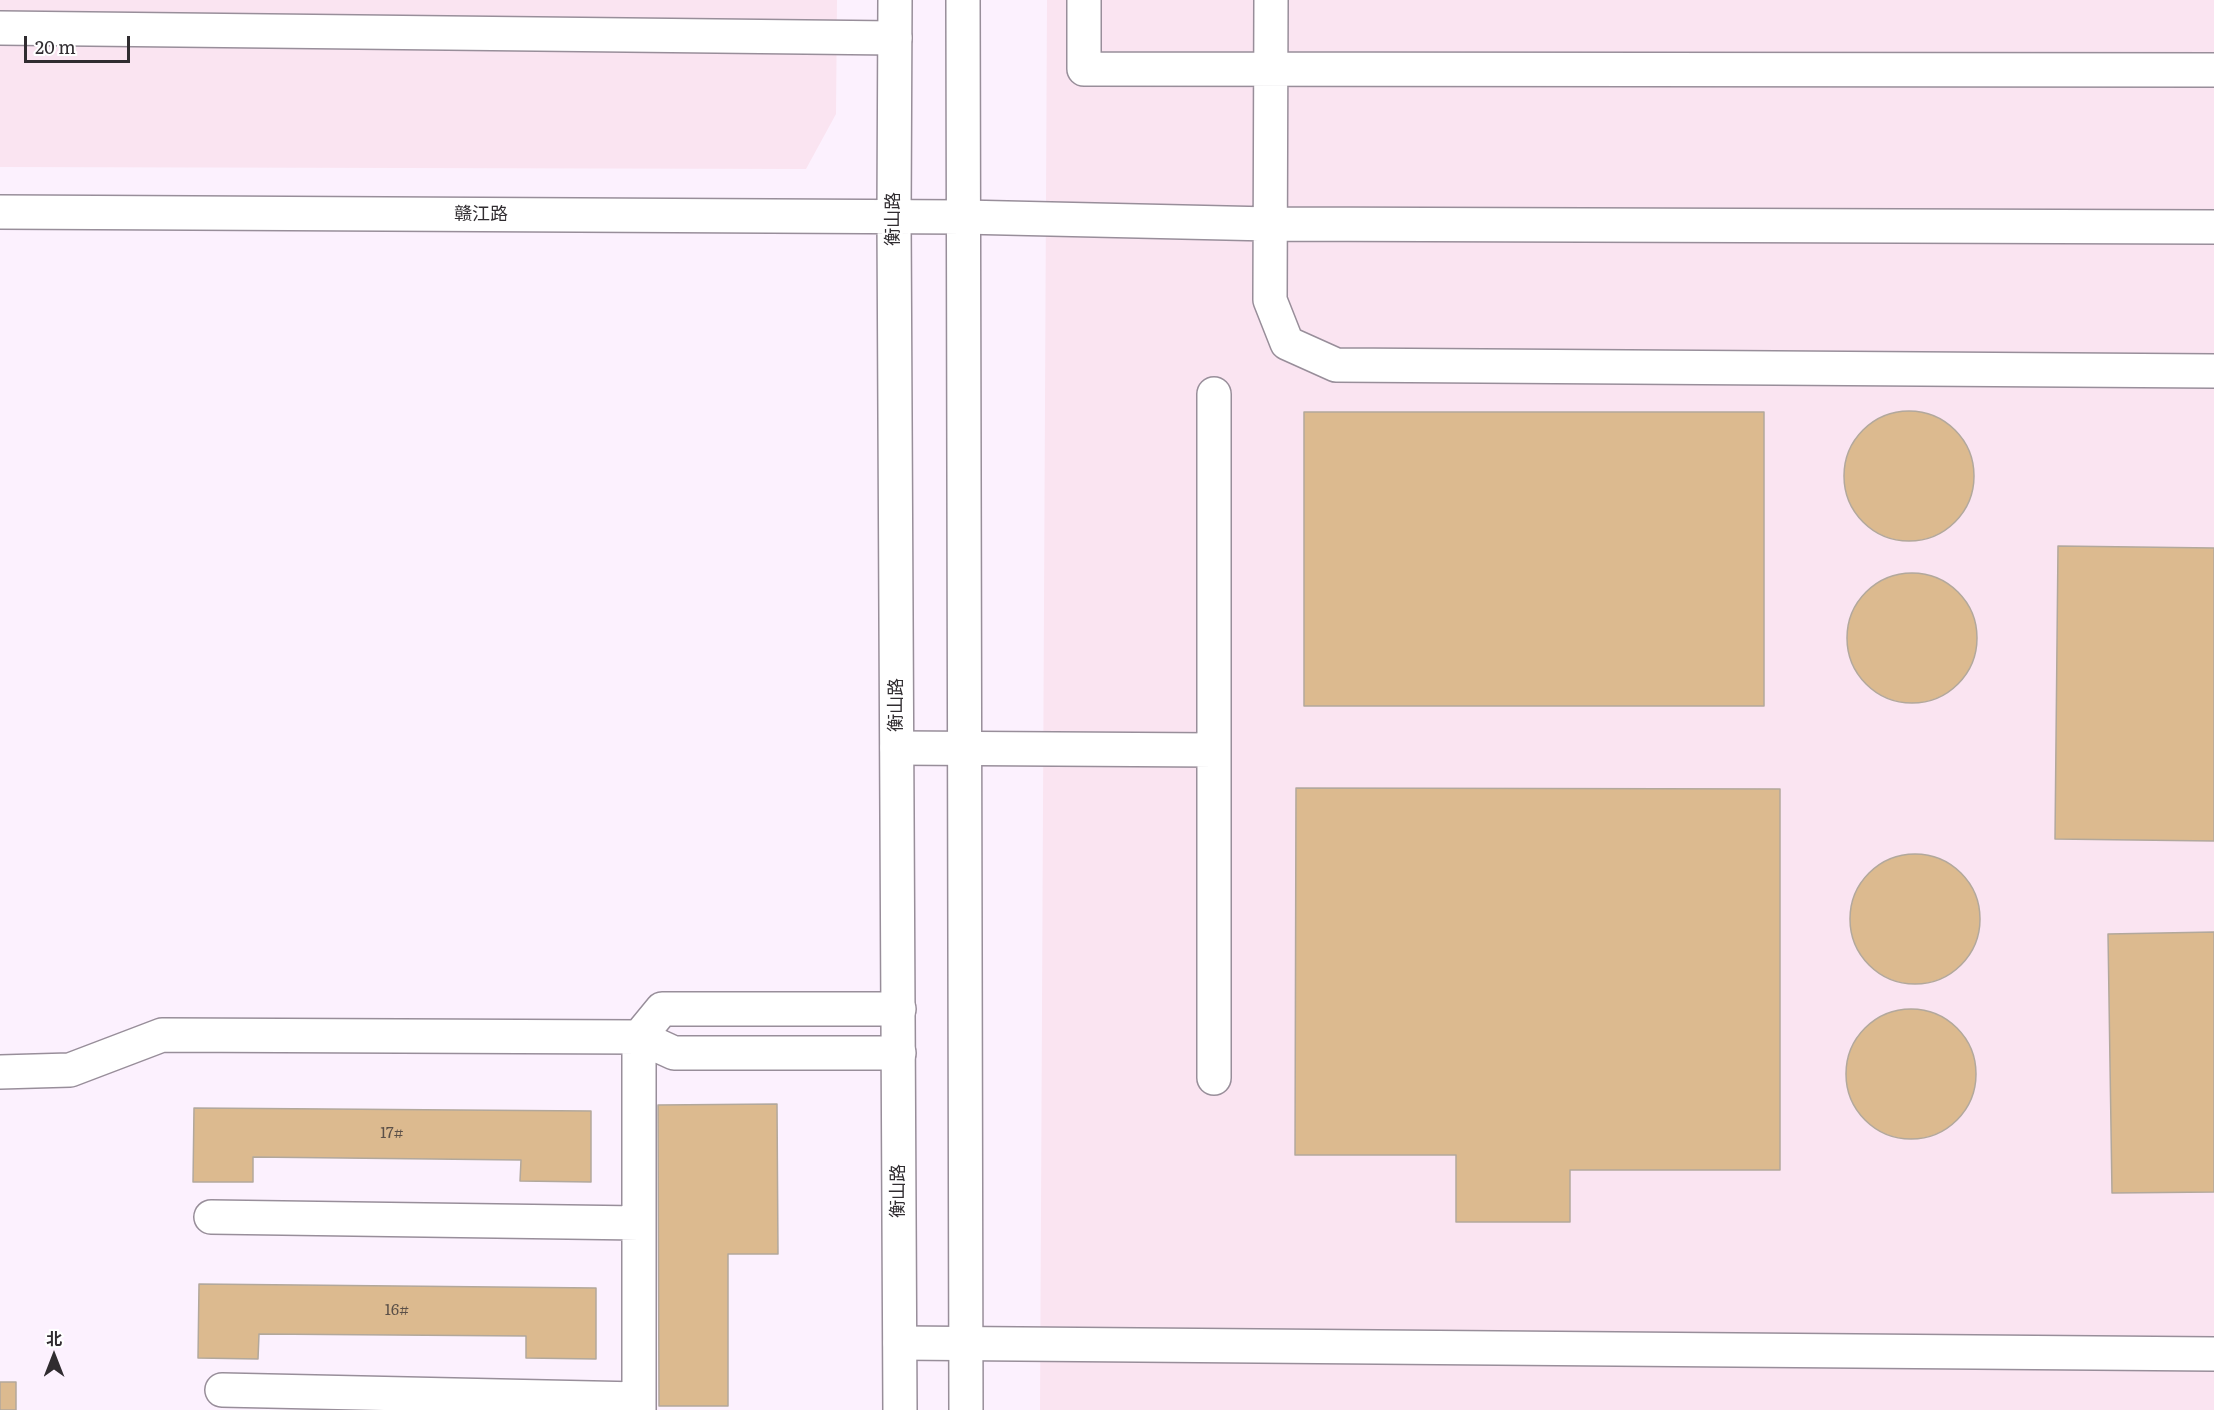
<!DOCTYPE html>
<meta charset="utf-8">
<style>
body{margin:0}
#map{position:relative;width:2214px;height:1410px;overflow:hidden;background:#fcf1fe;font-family:Literata,"Noto Sans SC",serif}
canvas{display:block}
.north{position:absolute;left:24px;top:1326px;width:60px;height:60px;-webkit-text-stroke:4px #fff;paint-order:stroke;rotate:0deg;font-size:16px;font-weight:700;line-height:24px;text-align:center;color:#302c30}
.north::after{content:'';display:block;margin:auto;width:21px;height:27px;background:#302c30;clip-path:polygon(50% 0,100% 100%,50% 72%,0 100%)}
.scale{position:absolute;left:24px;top:36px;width:106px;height:27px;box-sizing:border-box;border:3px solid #302c30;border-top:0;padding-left:8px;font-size:18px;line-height:21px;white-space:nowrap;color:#302c30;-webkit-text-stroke:4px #fff;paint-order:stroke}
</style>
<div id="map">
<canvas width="2214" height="1410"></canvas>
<div class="north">北</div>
<div class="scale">20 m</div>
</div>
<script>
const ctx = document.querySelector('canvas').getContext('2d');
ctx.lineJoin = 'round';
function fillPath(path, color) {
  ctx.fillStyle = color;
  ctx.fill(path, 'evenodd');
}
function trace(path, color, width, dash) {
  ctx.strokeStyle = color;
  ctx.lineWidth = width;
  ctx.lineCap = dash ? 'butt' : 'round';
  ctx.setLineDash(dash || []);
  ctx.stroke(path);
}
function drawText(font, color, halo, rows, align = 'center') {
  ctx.font = font + ' Literata,"Noto Sans SC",serif';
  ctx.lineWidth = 6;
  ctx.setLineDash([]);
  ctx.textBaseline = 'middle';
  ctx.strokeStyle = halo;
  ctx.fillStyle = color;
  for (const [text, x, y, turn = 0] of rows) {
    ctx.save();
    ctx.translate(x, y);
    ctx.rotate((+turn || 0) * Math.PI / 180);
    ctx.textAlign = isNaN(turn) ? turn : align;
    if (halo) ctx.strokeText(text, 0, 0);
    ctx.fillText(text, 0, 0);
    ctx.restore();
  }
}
fillPath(new Path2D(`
 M0,0H837L836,114L806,169L0,167Z
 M1047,0H2214V1410H1040Z`), '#fae4f1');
const building = new Path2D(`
 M1844 476a65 65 0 1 1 130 0a65 65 0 1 1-130 0Z
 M1304,412H1764V706H1304Z
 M2058,546L2214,548V841L2055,839Z
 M1847 638a65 65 0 1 1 130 0a65 65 0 1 1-130 0Z
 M1296,788L1780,789V1170H1570V1222H1456V1155H1295Z
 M1850 919a65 65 0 1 1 130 0a65 65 0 1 1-130 0Z
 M2214,932V1192L2112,1193L2108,934Z
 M1846 1074a65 65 0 1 1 130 0a65 65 0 1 1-130 0Z
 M777,1104L778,1254H728V1406H659L658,1105Z
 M194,1108L591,1111V1182L520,1181L521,1160L253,1157V1182H193Z
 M199,1284L596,1288V1359L526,1358V1336L259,1334L258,1359L198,1358Z
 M0,1382H16V1410H0Z`);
fillPath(building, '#dcba8f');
trace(building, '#b2a89c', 1.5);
const minor = new Path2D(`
 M1084,0V69L2214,70
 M1271,0L1270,300L1287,343L1336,365L2214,371
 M0,28L895,38
 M963,217L1270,224L2214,227
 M1214,394V1078
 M897,748L1214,750
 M899,1009H662L639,1037L674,1053H899
 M0,1072L70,1070L162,1035L639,1037V1410
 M211,1217L639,1223
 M900,1343L2214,1354
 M222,1390L639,1399`);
const tertiary = new Path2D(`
 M895,0L894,217L900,1410
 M963,0L966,1410
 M0,212L963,217`);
trace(minor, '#988e9a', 36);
trace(tertiary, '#988e9a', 36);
trace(minor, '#fff', 33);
trace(tertiary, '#fff', 33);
drawText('15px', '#5b5048', null, [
 ["17#",392,1134],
 ["16#",397,1311]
]);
drawText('18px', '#302c30', '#fff', [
 ["赣江路",481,215],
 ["衡山路",894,219,-90],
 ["衡山路",897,705,-90],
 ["衡山路",899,1191,-90]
]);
</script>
